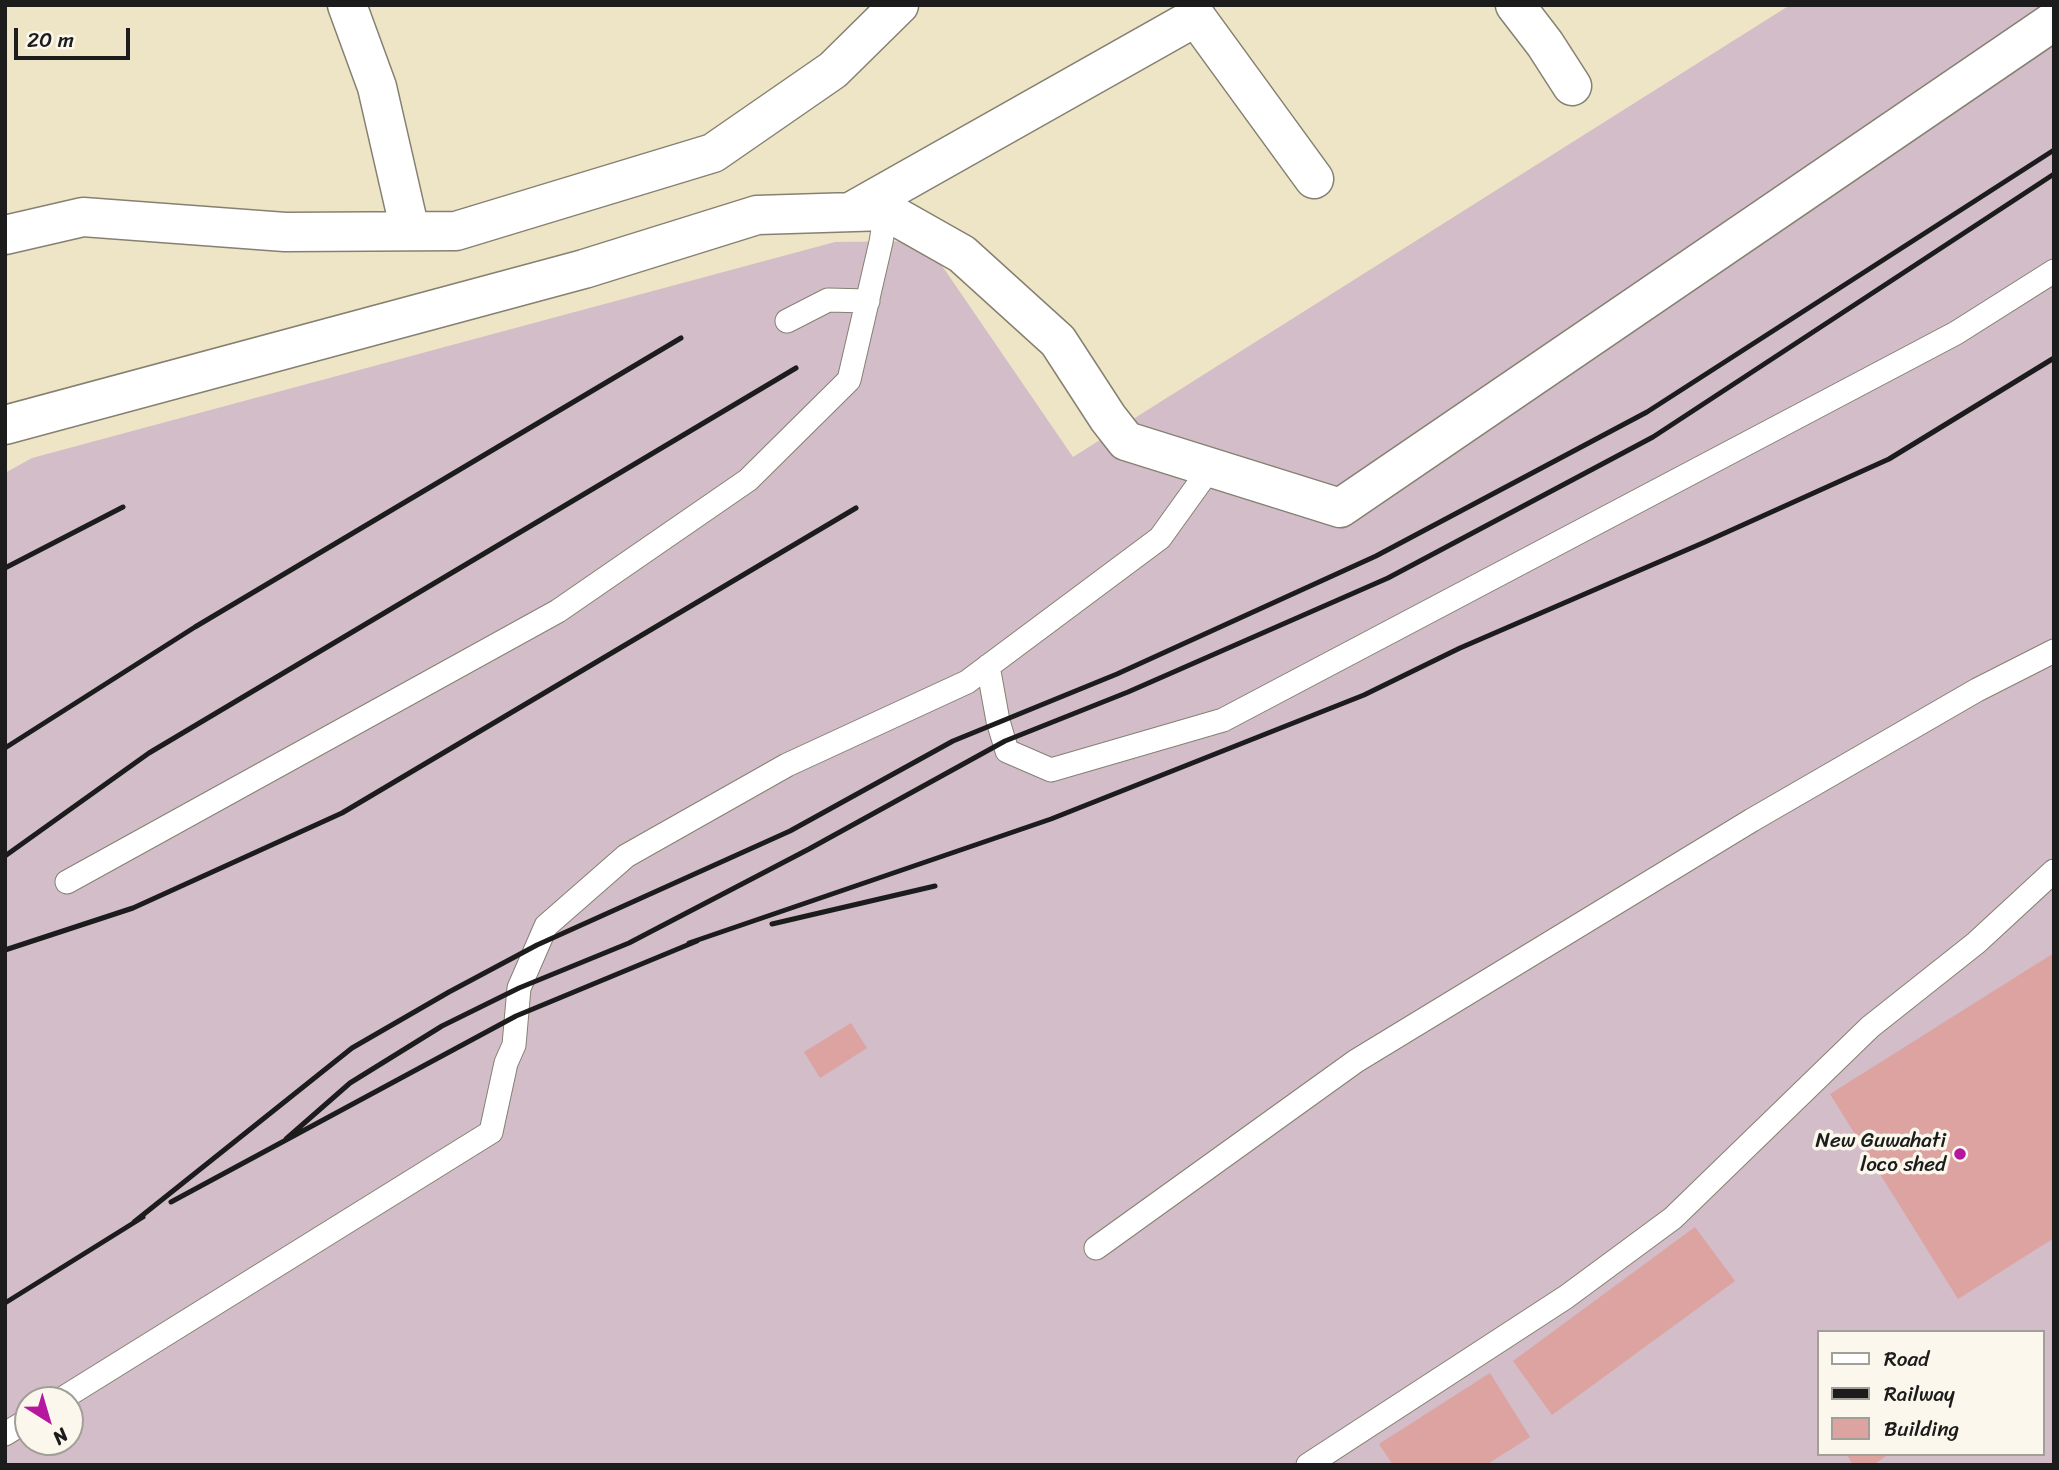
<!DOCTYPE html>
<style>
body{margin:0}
#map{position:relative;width:2059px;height:1470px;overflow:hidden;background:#eee4c6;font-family:Sriracha,sans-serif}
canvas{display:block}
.frame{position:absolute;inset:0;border:7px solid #1c1c1c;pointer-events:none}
.legend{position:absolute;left:1817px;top:1330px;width:228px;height:126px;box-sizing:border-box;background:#fbf7ec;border:2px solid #a29f99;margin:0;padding:9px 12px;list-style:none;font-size:21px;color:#1c1c1c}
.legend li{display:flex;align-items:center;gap:14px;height:35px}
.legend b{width:35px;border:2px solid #a29f99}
.north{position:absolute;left:14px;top:1386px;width:70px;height:70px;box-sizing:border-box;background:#fbf7ec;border:2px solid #a29f99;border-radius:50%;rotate:143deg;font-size:19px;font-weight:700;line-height:28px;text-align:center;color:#1c1c1c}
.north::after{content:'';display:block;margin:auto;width:24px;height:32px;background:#b5179e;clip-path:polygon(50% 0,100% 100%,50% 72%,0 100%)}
.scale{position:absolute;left:14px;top:28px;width:116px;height:32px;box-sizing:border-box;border:4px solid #1c1c1c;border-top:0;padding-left:9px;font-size:21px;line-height:24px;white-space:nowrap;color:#1c1c1c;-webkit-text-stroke:5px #fbf7ec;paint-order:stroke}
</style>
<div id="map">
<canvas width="2059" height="1470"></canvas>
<div class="frame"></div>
<ul class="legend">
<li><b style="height:9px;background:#fff"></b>Road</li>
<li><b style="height:9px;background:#1c1c1c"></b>Railway</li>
<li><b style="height:19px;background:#dca3a1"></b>Building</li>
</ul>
<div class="north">N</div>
<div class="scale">20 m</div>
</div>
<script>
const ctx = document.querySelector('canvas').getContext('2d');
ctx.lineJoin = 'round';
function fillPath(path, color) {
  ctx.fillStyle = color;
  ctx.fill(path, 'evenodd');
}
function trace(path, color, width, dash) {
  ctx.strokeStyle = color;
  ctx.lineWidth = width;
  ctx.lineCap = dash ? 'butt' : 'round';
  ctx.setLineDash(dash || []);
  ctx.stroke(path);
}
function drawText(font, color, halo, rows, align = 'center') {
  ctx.font = font + ' Sriracha,sans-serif';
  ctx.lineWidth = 7;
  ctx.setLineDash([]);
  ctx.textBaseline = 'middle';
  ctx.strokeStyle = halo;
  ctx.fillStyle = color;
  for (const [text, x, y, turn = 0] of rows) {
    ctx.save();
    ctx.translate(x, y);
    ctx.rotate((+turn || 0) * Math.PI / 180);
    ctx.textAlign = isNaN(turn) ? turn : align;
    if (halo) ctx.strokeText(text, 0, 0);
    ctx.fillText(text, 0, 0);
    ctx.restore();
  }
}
fillPath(new Path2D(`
 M1790,5H2054V1465H5V473L32,458L835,242L925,241L1073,457ZM1819,1332H2043V1454H1819ZM28,1400H70V1442H28Z`), '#d2bdc8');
fillPath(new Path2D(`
 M2054,953V1238L1958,1299L1830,1094Z
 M851,1023L867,1048L820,1078L804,1052Z
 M1695,1227L1735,1281L1552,1415L1513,1361Z
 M1490,1373L1530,1437L1486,1465H1393L1379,1444Z
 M1846,1454H1889L1873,1465H1853Z`), '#dca3a1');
const lane = new Path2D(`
 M787,321L828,300L868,301
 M988,666L998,721L1007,751L1051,770L1223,720L1956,333L2054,271
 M67,882L558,611L748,480L849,380L881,242L886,211
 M1096,1248L1356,1061L1752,820L1977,690L2054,651
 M60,1400L491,1132L506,1063L514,1045L519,988L546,926L626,856L787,765L967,682L1160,538L1211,467
 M5,1434L28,1420
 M1308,1465L1566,1297L1673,1218L1870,1027L1976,943L2054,871`);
const street = new Path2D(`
 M347,5L377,87L410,231
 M1515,5L1545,44L1572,86
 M852,211L1196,17L1314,179
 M5,235L83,217L285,232L456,231L713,153L833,70L899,5
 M5,425L584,269L757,215L886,211L962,254L1058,341L1108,418L1126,441L1340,508L2054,21`);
trace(lane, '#858071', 25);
trace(street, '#858071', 41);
trace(lane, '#fff', 23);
trace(street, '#fff', 38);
trace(new Path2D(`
 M5,568L123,507
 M5,748L195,627L681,338
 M5,856L149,753L796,368
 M772,924L935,886
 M689,943L1051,819L1364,695L1460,648L1705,542L1889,459L2054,358
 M5,950L133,908L342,813L856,508
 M286,1139L350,1083L442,1026L519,988L629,943L809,849L1005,741L1128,692L1388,578L1653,437L2054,174
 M171,1202L516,1016L697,941
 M134,1222L352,1048L449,992L537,945L790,831L953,741L1117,674L1376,556L1647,412L2054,150
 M5,1303L143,1217`), '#1c1c1c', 5);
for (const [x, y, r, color] of [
 [1960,1154,7,"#b5179e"]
]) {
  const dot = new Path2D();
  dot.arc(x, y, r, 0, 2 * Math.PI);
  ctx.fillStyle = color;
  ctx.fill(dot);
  trace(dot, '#fbf7ec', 2.5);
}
drawText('21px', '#1c1c1c', '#fbf7ec', [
 ["New Guwahati",1946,1142],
 ["loco shed",1946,1166]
], 'right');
</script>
